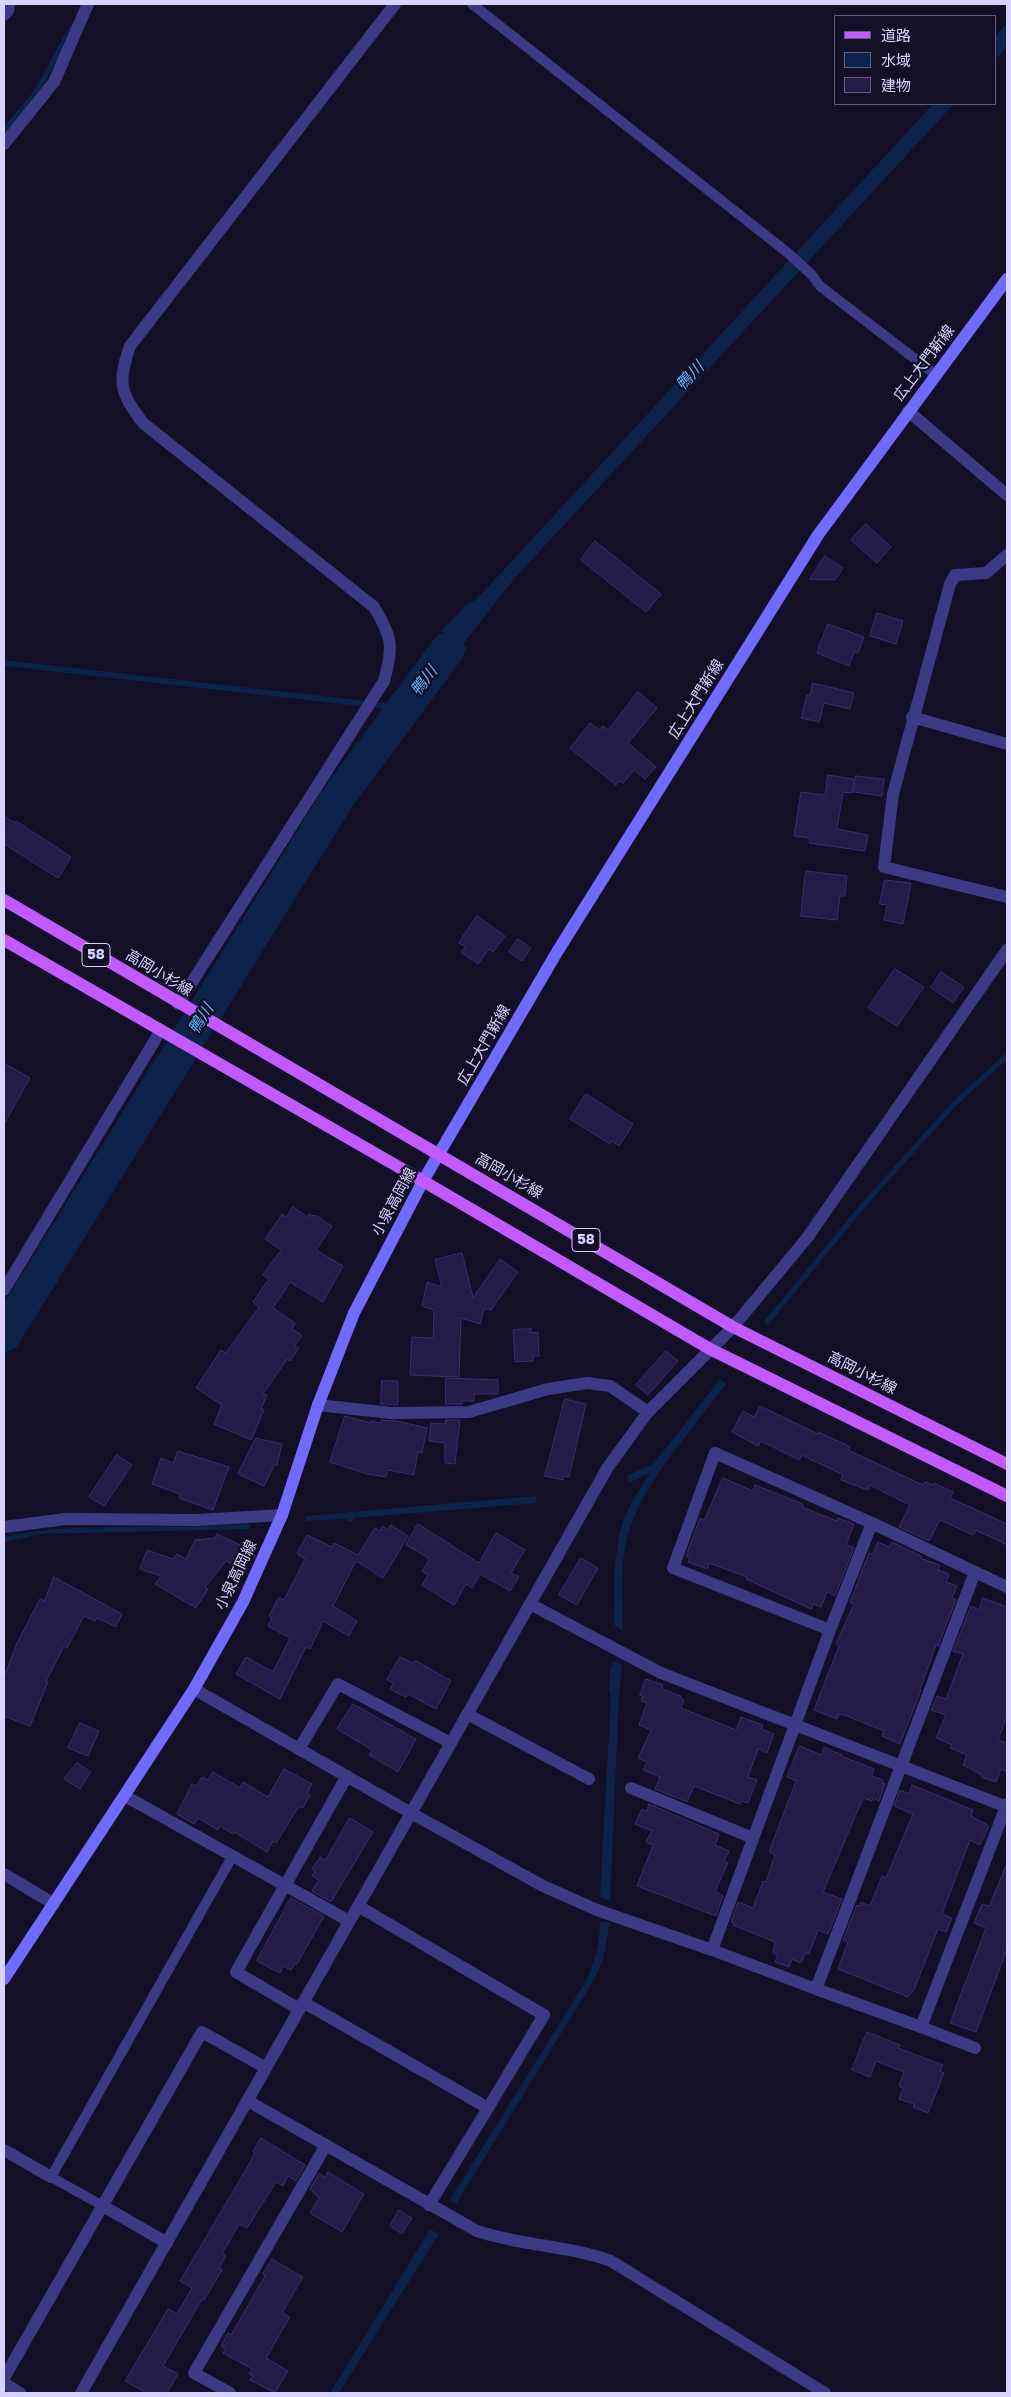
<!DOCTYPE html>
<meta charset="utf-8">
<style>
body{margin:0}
#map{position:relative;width:1011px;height:2397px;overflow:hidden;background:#130f26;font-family:"Golos Text","Noto Sans JP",sans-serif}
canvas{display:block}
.frame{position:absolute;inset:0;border:5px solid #d9d4ff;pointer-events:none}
.legend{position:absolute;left:834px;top:15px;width:162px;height:90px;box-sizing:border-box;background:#130f26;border:1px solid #625e7d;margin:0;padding:6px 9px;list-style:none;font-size:15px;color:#d9d4ff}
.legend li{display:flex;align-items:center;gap:10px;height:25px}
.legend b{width:25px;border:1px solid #625e7d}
</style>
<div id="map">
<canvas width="1011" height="2397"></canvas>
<div class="frame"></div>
<ul class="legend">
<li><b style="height:6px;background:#c25bff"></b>道路</li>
<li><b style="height:14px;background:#0c2248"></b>水域</li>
<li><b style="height:14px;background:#241b47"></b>建物</li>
</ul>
</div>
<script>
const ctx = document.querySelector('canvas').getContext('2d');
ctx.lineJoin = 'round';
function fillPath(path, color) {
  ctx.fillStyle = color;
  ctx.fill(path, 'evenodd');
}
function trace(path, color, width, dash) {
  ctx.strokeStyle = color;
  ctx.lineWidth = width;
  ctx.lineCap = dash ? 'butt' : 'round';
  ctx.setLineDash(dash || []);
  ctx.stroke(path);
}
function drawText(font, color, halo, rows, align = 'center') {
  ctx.font = font + ' "Golos Text","Noto Sans JP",sans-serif';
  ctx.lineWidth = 4.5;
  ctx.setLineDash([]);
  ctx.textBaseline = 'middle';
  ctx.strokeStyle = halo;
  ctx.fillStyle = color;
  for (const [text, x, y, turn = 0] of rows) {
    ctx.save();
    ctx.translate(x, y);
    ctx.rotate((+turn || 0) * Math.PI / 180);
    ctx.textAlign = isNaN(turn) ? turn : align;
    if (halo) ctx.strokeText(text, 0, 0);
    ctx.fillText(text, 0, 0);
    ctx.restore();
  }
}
fillPath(new Path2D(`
 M1007,23V46L995,60V37Z
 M933,104H954L514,579L463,644L467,648L465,652L459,649L428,690L414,679L447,638L441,631L469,602L474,601L488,587Z
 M720,1379L726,1384C694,1428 645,1480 629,1531C619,1562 623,1599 623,1631L614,1625C615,1593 612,1547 625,1517C631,1502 641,1487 650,1473L628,1483L627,1476L652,1464L667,1447Z
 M536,1496V1503L354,1518L353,1522L346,1521V1519L304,1521L306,1516Z
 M250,1524V1529L40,1534L4,1542V1537C52,1526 100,1527 149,1527C183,1527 216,1526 250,1524Z
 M613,1661L622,1664L619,1696L610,1901L600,1897L611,1695L609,1692L610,1670Z
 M600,1922H610L603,1960L594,1980L456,2204L450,2200L587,1979C595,1960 600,1943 600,1922Z
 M430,2229L439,2234L339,2393H330Z`), '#0c2248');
trace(new Path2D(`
 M4,131L35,94L71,29
 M4,663L403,708
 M767,1322L866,1202L955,1103L1007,1056`), '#0c2248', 5.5);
trace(new Path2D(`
 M4,1335L339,796L448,649`), '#0c2248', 34);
const building = new Path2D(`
 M866,524L891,547L877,563L851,540Z
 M595,541L661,594L646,612L581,560Z
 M825,556L843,568L835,580L810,579Z
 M877,613L903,621L896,644L870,636Z
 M828,624L864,637L858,653L854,652L849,666L817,653Z
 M813,683L854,693L850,709L824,703L819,722L801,718L807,695H810Z
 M638,692L657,708L628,743L656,767L645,779L634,770L623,783L619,781L616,785L570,748L590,723L599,730L603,726L608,730Z
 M828,775L854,779L852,793L843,792L837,829L868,835L865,851L809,843L810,838L794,836L801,792L825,795Z
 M856,776L884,779L882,796L854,792Z
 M4,816L15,823L16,821L71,857L58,878L4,844Z
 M806,871L847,876L845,896H840L837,920L801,916Z
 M885,880L911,883L903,924L884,920L887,905L880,904Z
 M477,916L505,936L493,952L489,949L478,964L461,952L465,947L459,943Z
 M518,939L531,948L522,961L509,952Z
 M895,969L924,987L897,1026L868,1008Z
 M941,972L964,987L953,1003L931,988Z
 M4,1063L30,1078L4,1124Z
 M586,1094L633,1124L619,1146L612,1141L610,1144L570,1119Z
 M293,1207L307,1217L309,1214L314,1216L315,1215L332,1226L316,1250L343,1266L323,1302L290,1282L273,1308L295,1323L292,1329L302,1335L295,1345L299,1348L290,1361L287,1359L263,1394L267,1395L261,1409L264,1410L251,1440L214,1424L222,1405L196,1388L221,1350L226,1353L259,1307L253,1302L269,1279L263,1275L281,1250L265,1239L282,1214L286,1217Z
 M462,1253L473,1298L500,1259L518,1272L491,1310L484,1309L480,1324L461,1318L459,1377L410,1375L412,1337L433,1338L434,1310L422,1306L427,1282L442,1287L435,1260Z
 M531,1329V1333L538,1332L539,1356H533V1361L515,1362L513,1330Z
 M666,1351L678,1361L648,1395L636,1385Z
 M446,1378L498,1380V1394H474V1401H462V1404H446Z
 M382,1381H398V1405L381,1404Z
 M565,1399L586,1404L569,1477L564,1476L563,1480L545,1476Z
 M760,1406L818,1434L819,1432L850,1447L848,1450L923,1485L925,1482L933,1485L934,1483L953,1492L950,1498L1007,1524V1545L976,1530L973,1535L940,1520L929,1541L899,1527L910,1505L870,1485L868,1490L841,1480L843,1475L802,1455L799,1460L761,1441L758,1446L732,1432L743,1411L754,1417Z
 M345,1416L371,1423V1421L381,1423V1420L397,1421L427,1428L422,1453L418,1452L414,1475L388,1470L386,1477L367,1474L330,1462Z
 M446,1420H460L455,1464L445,1463V1443L429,1441L431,1423L445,1424Z
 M256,1438L282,1444L277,1465L275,1464L264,1486L238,1474Z
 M178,1451L229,1467L213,1510L179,1498L180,1494L152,1484L161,1458L173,1463Z
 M117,1455L132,1465L104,1506L89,1497Z
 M723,1478L753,1491L755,1485L803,1504L802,1507L837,1521L838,1518L854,1524L846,1545L854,1548L835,1596L827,1592L821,1607L813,1604L811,1609L746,1579L747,1577L709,1563L707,1569L688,1562L690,1557L686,1556L700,1518L704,1520Z
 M418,1524L479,1563L496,1533L525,1550L511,1573L519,1577L510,1591L480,1574L472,1588L466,1584L454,1605L422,1585L428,1575L422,1571L430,1559L406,1545Z
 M391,1525L408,1536L383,1578L356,1561L333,1606L357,1621L349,1636L323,1621L310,1649L306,1647L280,1699L236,1674L246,1657L273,1672L290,1638L268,1626L272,1618L269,1616L279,1597L284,1600L305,1559L297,1554L307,1535L332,1547L334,1543L358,1555L375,1528L380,1531L382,1526L388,1530Z
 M217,1534L244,1547L235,1566L226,1561L205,1587L208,1589L196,1608L155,1584L161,1576L140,1569L147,1550L173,1559L177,1554L186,1559L195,1540L215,1538Z
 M878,1542L889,1547L892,1542L921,1556L920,1558L940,1565L938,1570L949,1574L946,1582L957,1586L952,1598L956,1600L938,1646L936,1645L920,1689L921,1690L900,1744L882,1736L884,1731L847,1716L839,1714L837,1719L814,1710L839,1646L836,1644L854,1604L850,1602L869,1553L873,1554Z
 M581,1558L598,1568L577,1605L559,1595Z
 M54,1577L122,1614L116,1627L97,1618L95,1621L84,1616L67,1648L64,1646L46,1681L48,1682L30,1726L4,1716V1677L17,1643L40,1599L44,1601Z
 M983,1598L1007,1607V1715L998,1740L1007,1743V1772L1001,1769L996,1782L981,1777L982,1775L963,1765L967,1755L950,1748L952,1745L936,1738L946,1715L931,1710L937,1696L946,1699L963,1654L953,1651L971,1606L979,1610Z
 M400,1657L413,1663L415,1660L451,1681L436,1709L408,1694L406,1697L390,1689L393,1683L387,1680Z
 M646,1679L663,1685L662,1689L681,1696L680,1698L684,1700L681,1708L736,1730L741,1717L763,1725L761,1729L774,1734L767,1753L758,1749L748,1777L757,1780L748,1803L741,1801L740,1804L694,1786L687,1802L655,1789L660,1777L643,1770L647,1762L638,1758L651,1730L639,1725L647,1703L641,1701L643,1696L640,1695Z
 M353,1704L416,1739L398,1772L369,1755L372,1750L337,1729Z
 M80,1723L99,1731L88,1756L68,1748Z
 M800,1746L821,1755L824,1747L842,1755L841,1756L874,1769L872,1776L883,1780L882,1783L885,1784L879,1801L873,1798L872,1801L863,1798L823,1892L842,1899L828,1934L818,1930L809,1954L805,1953L801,1963L792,1959L789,1967L775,1962L778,1955L773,1953L775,1942L733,1925L734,1923L731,1922L738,1902L753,1908L763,1881L766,1882L775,1855L769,1852L796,1781L787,1777Z
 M77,1763L91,1772L80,1789L64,1779Z
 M284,1769L312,1784L307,1793L310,1795L303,1808L299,1806L276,1843L273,1841L267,1852L234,1832L233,1834L220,1826L218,1830L198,1818L194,1824L177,1814L192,1784L196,1786L202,1777L208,1780L213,1772L240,1788L243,1782L268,1797Z
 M912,1785L973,1810L971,1816L989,1826L980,1845L970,1840L942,1914L952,1918L946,1932L938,1929L914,1990L908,1997L838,1969L848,1942L843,1940L857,1905L860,1906L861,1902L870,1906L882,1876L886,1878L913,1814L894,1806L900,1790L909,1794Z
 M649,1804L719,1834L715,1845L729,1851L724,1861L728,1863L715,1891L723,1896L716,1916L637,1886L653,1845L646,1842L652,1831L635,1824L642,1809L647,1811Z
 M350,1818L373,1832L331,1902L312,1891L319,1880L312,1876L315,1871L312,1869L320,1857L325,1860Z
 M1007,1864V1949L976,2032L950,2023L986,1928L974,1923L982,1904L989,1906Z
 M291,1898L324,1916L297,1964L295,1963L291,1970L283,1966L280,1973L257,1961Z
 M867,2032L900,2045L898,2048L943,2065L940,2071L944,2073L928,2113L913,2107L914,2104L899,2099L903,2088L899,2086L904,2072L876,2061L870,2077L852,2070Z
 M261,2138L305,2165L296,2181L288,2176L283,2186L276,2182L247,2228L239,2224L222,2254L226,2256L219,2268L222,2270L204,2300L202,2299L163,2366L178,2374L167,2393H147L125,2381L168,2309L177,2314L192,2288L180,2281L247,2168L255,2153L253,2152Z
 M328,2172L364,2194L342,2232L310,2213L319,2198L310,2189L319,2173L325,2177Z
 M399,2210L412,2218L402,2234L390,2226Z
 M272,2259L303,2277L282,2313L290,2317L266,2358L288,2371L275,2393L250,2380L253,2376L249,2374L252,2369L223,2353L226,2349L221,2346L228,2333L231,2335L265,2276L263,2274Z`);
fillPath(building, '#241b47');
trace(building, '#3b2d73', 1);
trace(new Path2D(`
 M472,4L788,253L811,274L820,286L936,375
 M103,2206L51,2177L232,1857`), '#3d3a85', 10);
trace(new Path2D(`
 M4,144L54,82L88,4
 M908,411L1007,495
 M1007,555L986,573L955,575L950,584L893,794L884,867L1007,897
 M912,717L1007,744
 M733,1327L807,1238L1007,950
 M318,1405L391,1413L469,1412L548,1389L587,1383L610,1386L648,1412
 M715,1453L872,1523L830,1630L673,1568Z
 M872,1523L975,1572L816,1989L921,2027
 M4,1527L65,1519L197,1520L282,1515
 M975,1572L1007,1587
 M530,1604L661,1673L1007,1807
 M467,1714L589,1779
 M299,1749L338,1684L451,1743
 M631,1788L753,1838
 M125,1796L349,1921
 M411,1813L543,1886L597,1910L712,1950
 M816,1989L712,1950L830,1630
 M303,2002L488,2108L544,2015L358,1906
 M299,2009L236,1972L347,1776
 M975,2048L921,2027L1007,1804
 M4,2150L51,2177
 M429,2205L488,2108
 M103,2206L167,2243
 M4,2378L202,2032L266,2068
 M4,2383L20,2393
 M230,2393L194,2373L326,2145`), '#3d3a85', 12);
trace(new Path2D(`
 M4,15L8,11L9,4
 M178,1004L384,681C394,646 392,637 374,607L143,423C120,392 117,383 130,346L395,4
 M4,1290L161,1030
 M194,1689L411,1813
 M4,1874L54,1904
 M248,2101L477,2231C522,2246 566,2245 611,2261L825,2393
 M81,2393L608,1467L648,1412L733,1327`), '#3d3a85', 12);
trace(new Path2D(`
 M4,1979L194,1689L243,1602L282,1515L318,1405L354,1313L423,1181L557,952L818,535L1007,279`), '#6f6bff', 12);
trace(new Path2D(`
 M4,900L733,1327L1007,1464
 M4,940L423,1181L710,1349L1007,1496`), '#c25bff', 12);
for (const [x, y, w] of [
 [96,955,28],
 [586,1240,28]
]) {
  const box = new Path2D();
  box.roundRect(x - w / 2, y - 11.5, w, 23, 4);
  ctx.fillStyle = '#130f26';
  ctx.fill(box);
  trace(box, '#d9d4ff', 1);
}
drawText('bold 14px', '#d9d4ff', null, [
 ["58",96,955],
 ["58",586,1240]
]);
drawText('15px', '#d9d4ff', '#130f26', [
 ["広上大門新線",924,363,-53],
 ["広上大門新線",696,699,-58],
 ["高岡小杉線",159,973,31],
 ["広上大門新線",484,1045,-60],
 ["高岡小杉線",509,1176,30],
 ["小泉高岡線",394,1202,-61],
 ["高岡小杉線",862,1373,27],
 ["小泉高岡線",236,1575,-64]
]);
drawText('italic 16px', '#62b6ff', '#130f26', [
 ["鴨川",690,376,-47],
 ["鴨川",424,681,-52],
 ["鴨川",201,1019,-58]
]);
</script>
